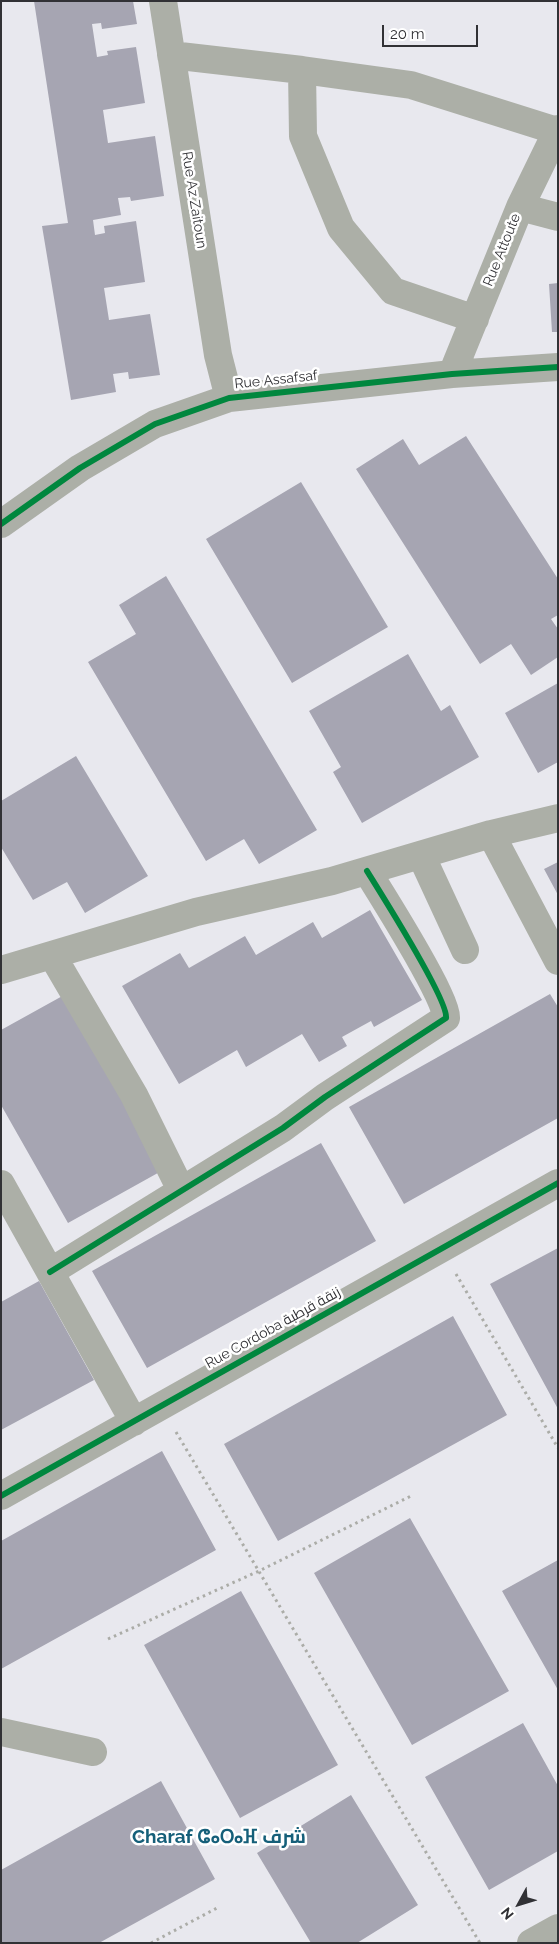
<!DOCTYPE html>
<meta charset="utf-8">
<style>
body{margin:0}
#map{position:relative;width:559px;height:1944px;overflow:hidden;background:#e8e8ee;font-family:Raleway,sans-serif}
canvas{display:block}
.frame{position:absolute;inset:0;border:2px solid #313135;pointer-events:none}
.north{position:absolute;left:494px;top:1879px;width:50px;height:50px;-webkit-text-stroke:4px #fff;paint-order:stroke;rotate:231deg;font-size:14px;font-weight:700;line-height:20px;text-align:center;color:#313135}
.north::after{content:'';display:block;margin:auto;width:18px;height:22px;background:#313135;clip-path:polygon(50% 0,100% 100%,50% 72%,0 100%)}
.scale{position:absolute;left:382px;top:25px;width:96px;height:22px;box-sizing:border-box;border:2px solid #313135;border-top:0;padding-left:6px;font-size:15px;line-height:18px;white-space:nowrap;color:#313135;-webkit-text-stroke:4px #fff;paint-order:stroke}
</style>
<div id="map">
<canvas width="559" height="1944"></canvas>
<div class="frame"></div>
<div class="north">N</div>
<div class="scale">20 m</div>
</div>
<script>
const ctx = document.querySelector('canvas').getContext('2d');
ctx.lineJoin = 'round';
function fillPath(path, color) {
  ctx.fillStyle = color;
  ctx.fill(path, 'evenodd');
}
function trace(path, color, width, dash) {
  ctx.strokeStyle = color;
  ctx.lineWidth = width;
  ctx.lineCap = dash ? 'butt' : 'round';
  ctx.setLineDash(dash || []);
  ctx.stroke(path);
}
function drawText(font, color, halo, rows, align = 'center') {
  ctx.font = font + ' Raleway,Cairo,"Noto Sans Tifinagh",sans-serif';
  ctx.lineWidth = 5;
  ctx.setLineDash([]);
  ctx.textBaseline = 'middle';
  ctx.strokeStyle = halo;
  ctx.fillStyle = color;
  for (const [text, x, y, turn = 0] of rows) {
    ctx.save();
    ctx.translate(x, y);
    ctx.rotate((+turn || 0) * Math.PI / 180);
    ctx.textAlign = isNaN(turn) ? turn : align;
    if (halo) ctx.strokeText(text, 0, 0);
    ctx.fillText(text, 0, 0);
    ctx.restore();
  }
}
fillPath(new Path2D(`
 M34,1H133L137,24L102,29L101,23L92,24L97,57L108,55L107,51L136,47L145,103L103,110L108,143L155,136L164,196L131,201L130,197L118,198L121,215L93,220L95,235L105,233L104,226L136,221L145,282L104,288L109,320L150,314L160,375L129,379L128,372L113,374L116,392L71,400L42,226L68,223Z
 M558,283V332H552L549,284Z
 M466,436L558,579V615L551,619L558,629V657L531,675L511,644L480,664L356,469L403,439L419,465Z
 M301,482L388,627L292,683L206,539Z
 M166,576L317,830L259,864L244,839L206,861L88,662L136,634L119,605Z
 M408,654L441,711L450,705L479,757L362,823L333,772L341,767L309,711Z
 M558,683V762L538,773L505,713Z
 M76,756L148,876L85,913L67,882L33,900L1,847V801Z
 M558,862V895L544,869Z
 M370,910L422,1000L374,1027L371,1021L342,1037L347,1046L319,1062L302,1034L246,1067L237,1050L179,1084L122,986L180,953L189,968L245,936L256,955L313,922L322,938Z
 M66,994L165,1169L68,1223L1,1105V1030Z
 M550,994L558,1007V1118L404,1204L349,1107Z
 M321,1143L376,1241L147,1368L92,1271Z
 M558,1248V1409L490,1284Z
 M39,1281L94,1380L1,1430V1302Z
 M453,1316L507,1415L278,1541L224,1444Z
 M162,1451L216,1550L1,1669V1541Z
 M410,1518L509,1691L412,1745L314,1573Z
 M558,1560V1690L502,1591Z
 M241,1591L338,1765L240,1818L144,1645Z
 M523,1723L558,1786V1851L489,1890L425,1777Z
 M161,1781L215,1879L99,1943H1V1870Z
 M351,1795L418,1905L357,1943H311L257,1853Z`), '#a6a5b2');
trace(new Path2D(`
 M456,1274L558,1448
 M176,1432L480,1943
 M108,1639L259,1571L411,1496
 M151,1943L217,1908`), '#abaca7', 3, [2.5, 4]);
trace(new Path2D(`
 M163,1L218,355L229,398
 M171,55L302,70L411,85L557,131
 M302,70L303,136L341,228L393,291L475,319
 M520,207L558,217
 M452,374L520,207L558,129
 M1,524L80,468L155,424L229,398L452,374L558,367
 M491,834L558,961
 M421,855L465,950
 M52,955L134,1095L181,1190
 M1,970L196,912L332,881L491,834L558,818
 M1,1184L134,1422
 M50,1272L283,1128L325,1097L446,1018C449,1001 380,892 367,871
 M1,1496L558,1183
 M1,1732L93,1752
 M531,1943L558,1928`), '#acafa7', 28);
trace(new Path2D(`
 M1,524L80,468L155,424L229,398L452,374L558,367
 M50,1272L283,1128L325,1097L446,1018C449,1001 380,892 367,871
 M1,1496L558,1183`), '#00873e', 6);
drawText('14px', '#313135', '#fff', [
 ["Rue Az Zaitoun",194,200,81],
 ["Rue Attoute",502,250,-68],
 ["Rue Assafsaf",276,380,-6],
 ["Rue Cordoba زنقة قرطبة",273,1328,-29]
]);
drawText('bold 19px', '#155f79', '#fff', [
 ["Charaf ⵛⴰⵔⴰⴼ شرف",219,1837]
]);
</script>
